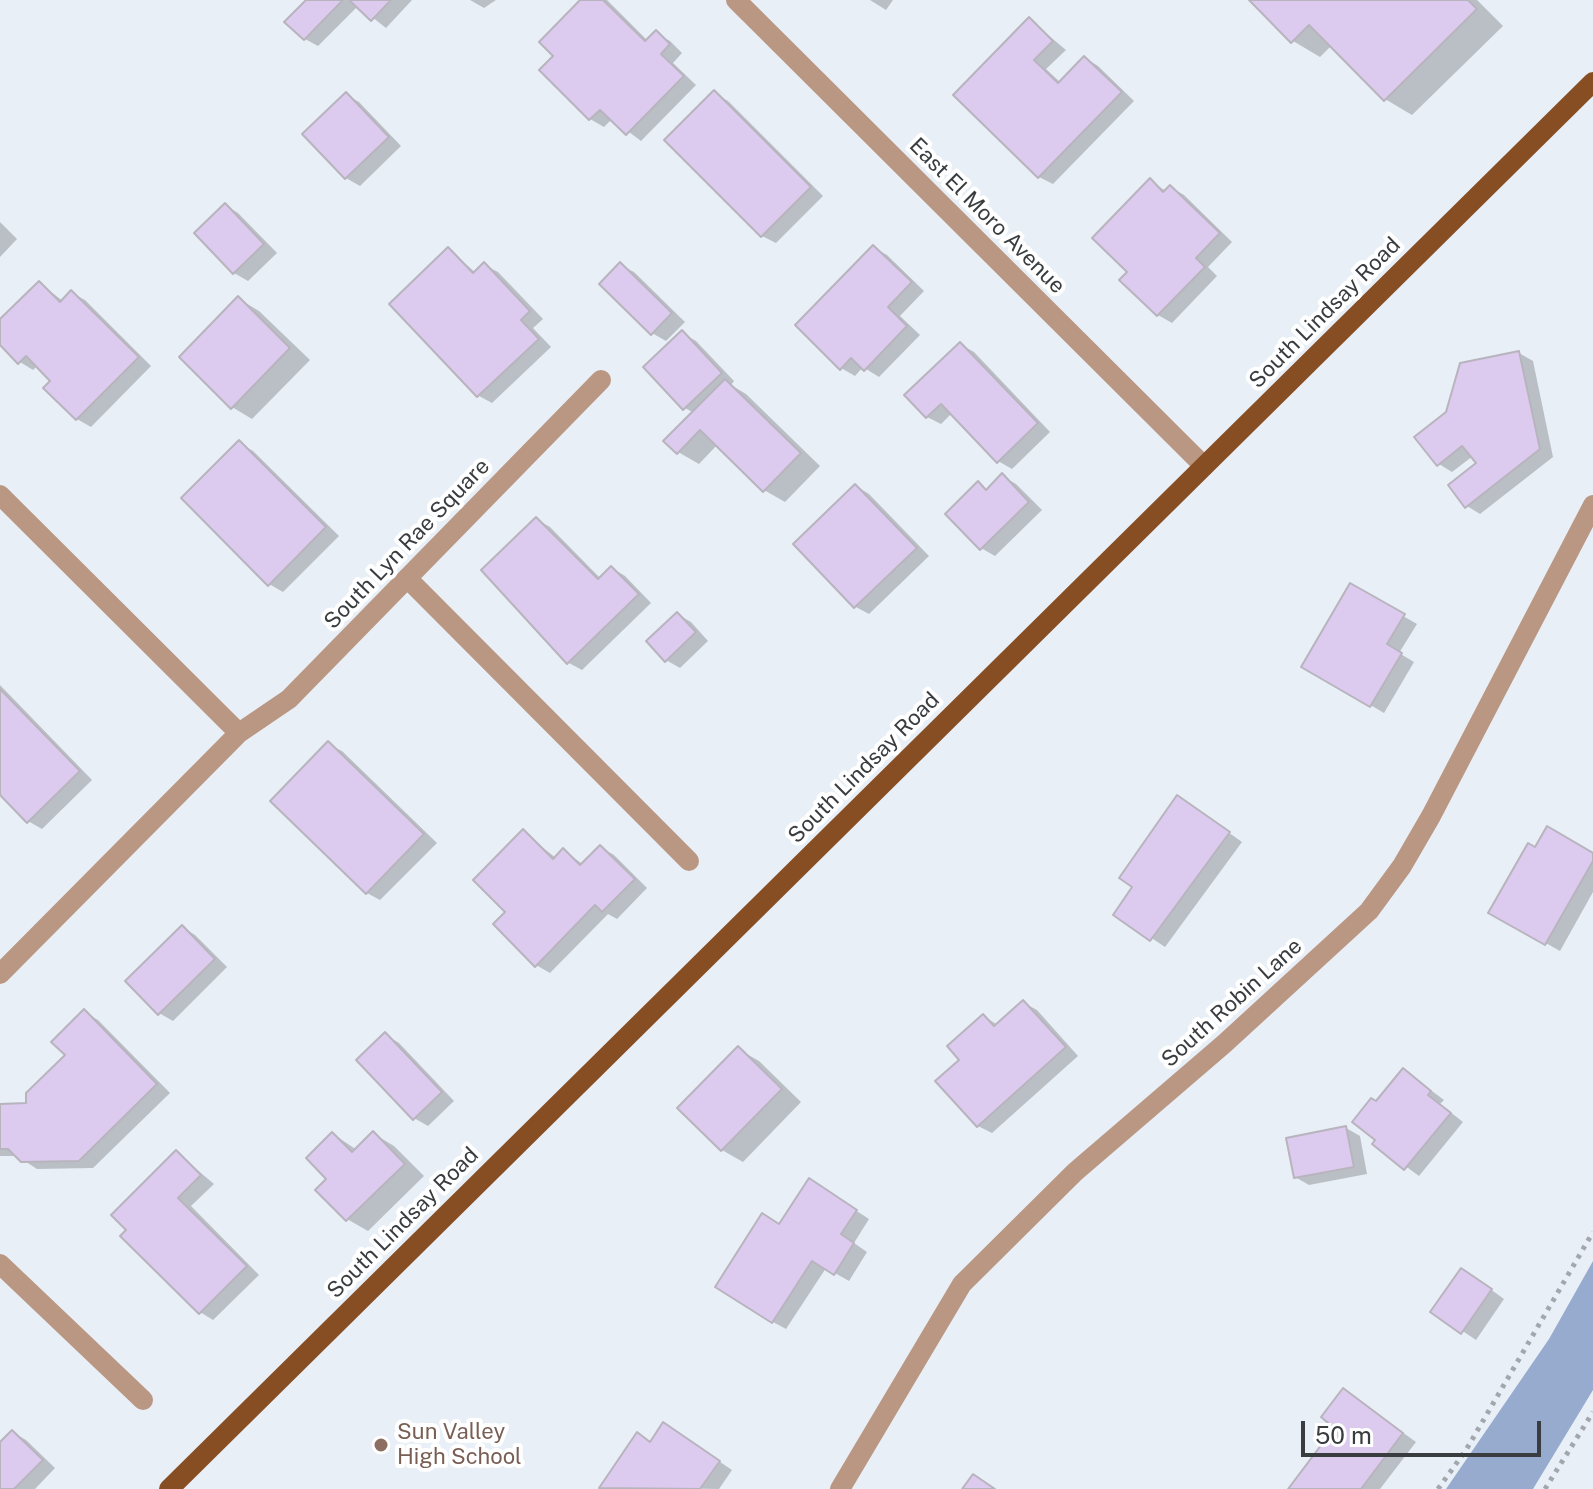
<!DOCTYPE html>
<style>
body{margin:0}
#map{position:relative;width:1593px;height:1489px;overflow:hidden;background:#e8eff7;font-family:"Public Sans",sans-serif}
canvas{display:block}
.scale{position:absolute;left:1301px;top:1421px;width:240px;height:36px;box-sizing:border-box;border:4px solid #3a3d40;border-top:0;padding-left:10px;font-size:24px;line-height:28px;white-space:nowrap;color:#3a3d40;-webkit-text-stroke:6px #fff;paint-order:stroke}
</style>
<div id="map">
<canvas width="1593" height="1489"></canvas>
<div class="scale">50 m</div>
</div>
<script>
const ctx = document.querySelector('canvas').getContext('2d');
ctx.lineJoin = 'round';
function fillPath(path, color) {
  ctx.fillStyle = color;
  ctx.fill(path, 'evenodd');
}
function trace(path, color, width, dash) {
  ctx.strokeStyle = color;
  ctx.lineWidth = width;
  ctx.lineCap = dash ? 'butt' : 'round';
  ctx.setLineDash(dash || []);
  ctx.stroke(path);
}
function drawText(font, color, halo, rows, align = 'center') {
  ctx.font = font + ' "Public Sans",sans-serif';
  ctx.lineWidth = 8;
  ctx.setLineDash([]);
  ctx.textBaseline = 'middle';
  ctx.strokeStyle = halo;
  ctx.fillStyle = color;
  for (const [text, x, y, turn = 0] of rows) {
    ctx.save();
    ctx.translate(x, y);
    ctx.rotate((+turn || 0) * Math.PI / 180);
    ctx.textAlign = isNaN(turn) ? turn : align;
    if (halo) ctx.strokeText(text, 0, 0);
    ctx.fillText(text, 0, 0);
    ctx.restore();
  }
}
fillPath(new Path2D(`
 M1593,1261V1390L1533,1489H1446L1549,1339Z`), '#96abcd');
fillPath(new Path2D(`
 M308,0H412L386,28L358,6L318,46L305,39Z
 M470,0H496L484,8Z
 M583,0H607L648,41L656,33L670,41L682,53L673,63L696,85L641,141L612,119L604,127L590,119L542,70L556,56Z
 M870,0H893L886,10Z
 M1252,0H1477L1503,26L1412,115L1385,99L1332,45L1320,57L1293,41Z
 M1030,20L1066,50L1046,69L1061,83L1085,58L1098,66L1134,101L1053,184L1039,177L956,95Z
 M714,93L728,101L823,196L776,243L762,236Z
 M346,95L359,102L401,146L360,186L346,178L305,134Z
 M1150,181L1166,191L1170,187L1184,195L1232,242L1208,267L1217,276L1172,323L1158,315L1130,272Z
 M225,205L238,213L277,253L248,281L234,273L196,233Z
 M0,222L17,239L0,257Z
 M873,247L887,255L924,291L900,316L920,335L879,377L863,367L855,376L841,368Z
 M449,250L476,273L484,265L498,272L543,319L533,328L551,347L492,403L479,396L392,304Z
 M620,265L634,272L685,322L666,341L652,333Z
 M39,283L63,301L72,293L85,300L151,366L91,427L77,419L53,381L38,365L33,370L20,362L0,343V322Z
 M239,299L259,311L310,360L252,419L232,407Z
 M682,333L696,341L734,381L731,385L746,394L820,466L785,502L764,490L718,444L699,464L678,452L694,413L685,408Z
 M960,344L974,352L1050,432L1012,469L998,461L952,413L941,424L927,417Z
 M1519,353L1533,361L1553,457L1480,514L1467,506L1479,463L1473,456L1452,472L1439,464Z
 M239,443L253,451L339,536L283,592L269,584Z
 M1002,476L1016,484L1042,510L995,556L981,548L978,484L988,490Z
 M856,486L869,494L929,556L869,614L856,607L796,544Z
 M536,519L550,527L601,579L612,568L625,576L651,603L582,670L569,663L484,571Z
 M1351,586L1417,624L1399,653L1414,662L1384,713L1304,666Z
 M677,614L691,622L708,641L680,668L666,660Z
 M0,685L92,780L42,829L28,821L0,792Z
 M328,744L342,751L437,843L380,900L367,893Z
 M1191,806L1242,842L1165,947L1116,914Z
 M523,832L556,858L564,851L584,865L600,847L614,855L647,888L617,919L608,914L550,973L536,965L508,912Z
 M1593,855V892L1560,951L1491,912Z
 M182,927L195,935L227,967L173,1021L159,1013Z
 M1024,1003L1037,1010L1078,1056L992,1133L978,1126L962,1060L983,1016L998,1025Z
 M84,1012L98,1020L170,1093L93,1168L37,1169L17,1156H0V1106L28,1105L68,1055Z
 M386,1035L399,1043L454,1101L428,1126L414,1118Z
 M738,1049L759,1061L801,1102L743,1162L722,1150Z
 M1404,1070L1444,1100L1440,1104L1463,1122L1419,1176L1374,1143L1377,1140V1103Z
 M1346,1128L1360,1136L1367,1174L1309,1185L1295,1177Z
 M333,1134L357,1150L374,1134L394,1146L424,1176L368,1231L347,1219L329,1179Z
 M176,1152L214,1184L191,1206L259,1275L213,1320L200,1312L123,1236Z
 M823,1189L869,1219L854,1243L867,1252L849,1281L826,1268L786,1329L773,1322L780,1226Z
 M1475,1278L1504,1299L1476,1340L1433,1311Z
 M1344,1390L1416,1442L1380,1489H1290L1337,1427Z
 M12,1432L26,1440L55,1468L35,1489H0V1441L2,1443Z
 M677,1433L732,1470L719,1489L602,1487L652,1443Z`), '#0003');
const building = new Path2D(`
 M306,0H343L304,40L284,22Z
 M349,0H391L371,21Z
 M580,0H603L645,41L656,30L670,44L661,54L684,76L626,135L600,110L589,120L539,70L553,56L539,42Z
 M1249,0H1468L1477,9L1384,101L1309,25L1291,43Z
 M1029,17L1053,41L1034,60L1058,83L1084,56L1122,92L1038,178L953,95Z
 M714,90L811,187L761,237L664,140Z
 M346,92L389,137L345,179L302,134Z
 M1150,178L1163,192L1170,185L1220,233L1196,258L1205,267L1157,316L1119,280L1127,272L1092,238Z
 M225,203L264,244L233,274L194,233Z
 M873,245L912,282L888,307L907,326L864,371L851,358L840,370L795,325Z
 M448,247L473,273L484,262L530,311L521,320L539,339L477,397L389,304Z
 M620,262L672,313L651,335L599,284Z
 M39,281L60,302L71,290L139,357L76,420L43,388L50,381L26,356L18,364L0,345V319Z
 M238,296L290,348L231,409L179,357Z
 M682,330L722,373L683,410L643,367Z
 M960,342L1038,423L997,463L941,404L926,418L904,395Z
 M1519,351L1540,449L1465,508L1448,485L1476,463L1462,446L1437,466L1414,437L1446,412L1460,363Z
 M725,379L801,453L763,492L700,430L677,454L663,441Z
 M239,440L326,527L268,586L181,498Z
 M1002,473L1029,502L980,550L945,514L978,481L986,490Z
 M855,484L917,548L854,608L793,544Z
 M536,517L598,579L611,566L639,594L567,664L481,570Z
 M1350,583L1405,614L1387,644L1402,653L1370,707L1301,667Z
 M677,612L696,632L665,662L646,641Z
 M0,689L80,771L27,823L0,795Z
 M328,741L424,834L366,894L270,801Z
 M1177,795L1230,832L1150,941L1113,915L1132,887L1119,878Z
 M1547,826L1593,853V861L1545,945L1488,913L1528,843L1535,847Z
 M523,829L553,859L563,848L580,865L600,845L635,879L602,912L595,905L535,967L493,924L505,912L473,880Z
 M182,925L215,959L158,1015L125,981Z
 M1023,1000L1066,1047L977,1127L935,1081L959,1060L947,1046L983,1014L994,1026Z
 M84,1009L157,1084L79,1161L21,1162L8,1149H0V1104L26,1103V1093L65,1055L51,1042Z
 M385,1032L442,1092L413,1120L356,1060Z
 M738,1046L782,1089L721,1151L677,1108Z
 M1403,1068L1431,1091L1428,1095L1451,1113L1404,1170L1372,1144L1375,1140L1352,1122L1371,1098L1376,1101Z
 M1346,1126L1354,1167L1294,1178L1286,1138Z
 M373,1131L405,1164L346,1221L315,1190L326,1179L306,1158L332,1132L352,1152Z
 M176,1150L201,1175L178,1198L247,1266L199,1314L120,1236L126,1230L111,1215Z
 M809,1178L857,1210L841,1234L854,1243L834,1275L812,1261L772,1323L715,1287L762,1213L779,1224Z
 M1461,1268L1492,1289L1461,1334L1430,1312Z
 M1343,1388L1403,1433L1361,1489H1288L1334,1428L1321,1417Z
 M663,1422L720,1461L700,1489L599,1488L637,1432L650,1442Z
 M12,1430L43,1460L14,1489H0V1442Z
 M973,1474L995,1489H962Z`);
fillPath(building, '#dccaef');
trace(building, '#b8b4bd', 2);
trace(new Path2D(`
 M1438,1489L1466,1450L1593,1232
 M1545,1489L1593,1412`), '#a1a7ad', 5, [4, 6]);
trace(new Path2D(`
 M736,0L1204,466
 M0,495L239,733L0,974
 M407,578L689,861
 M239,733L289,699L601,380
 M0,1264L143,1400
 M840,1489L962,1284L1075,1172L1224,1044L1369,911L1402,866L1431,816L1593,505`), '#ba9782', 20);
trace(new Path2D(`
 M169,1489L1593,82`), '#884e23', 20);
for (const [x, y, r, color] of [
 [381,1445,8,"#8d6e63"]
]) {
  const dot = new Path2D();
  dot.arc(x, y, r, 0, 2 * Math.PI);
  ctx.fillStyle = color;
  ctx.fill(dot);
  trace(dot, '#fff', 3);
}
drawText('22px', '#3a3d40', '#fff', [
 ["East El Moro Avenue",987,216,45],
 ["South Lindsay Road",1325,313,-45],
 ["South Lyn Rae Square",407,544,-46],
 ["South Lindsay Road",864,768,-45],
 ["South Robin Lane",1232,1003,-42],
 ["South Lindsay Road",403,1223,-45]
]);
drawText('22px', '#785e54', '#fff', [
 ["Sun Valley",397,1432],
 ["High School",397,1457]
], 'left');
</script>
